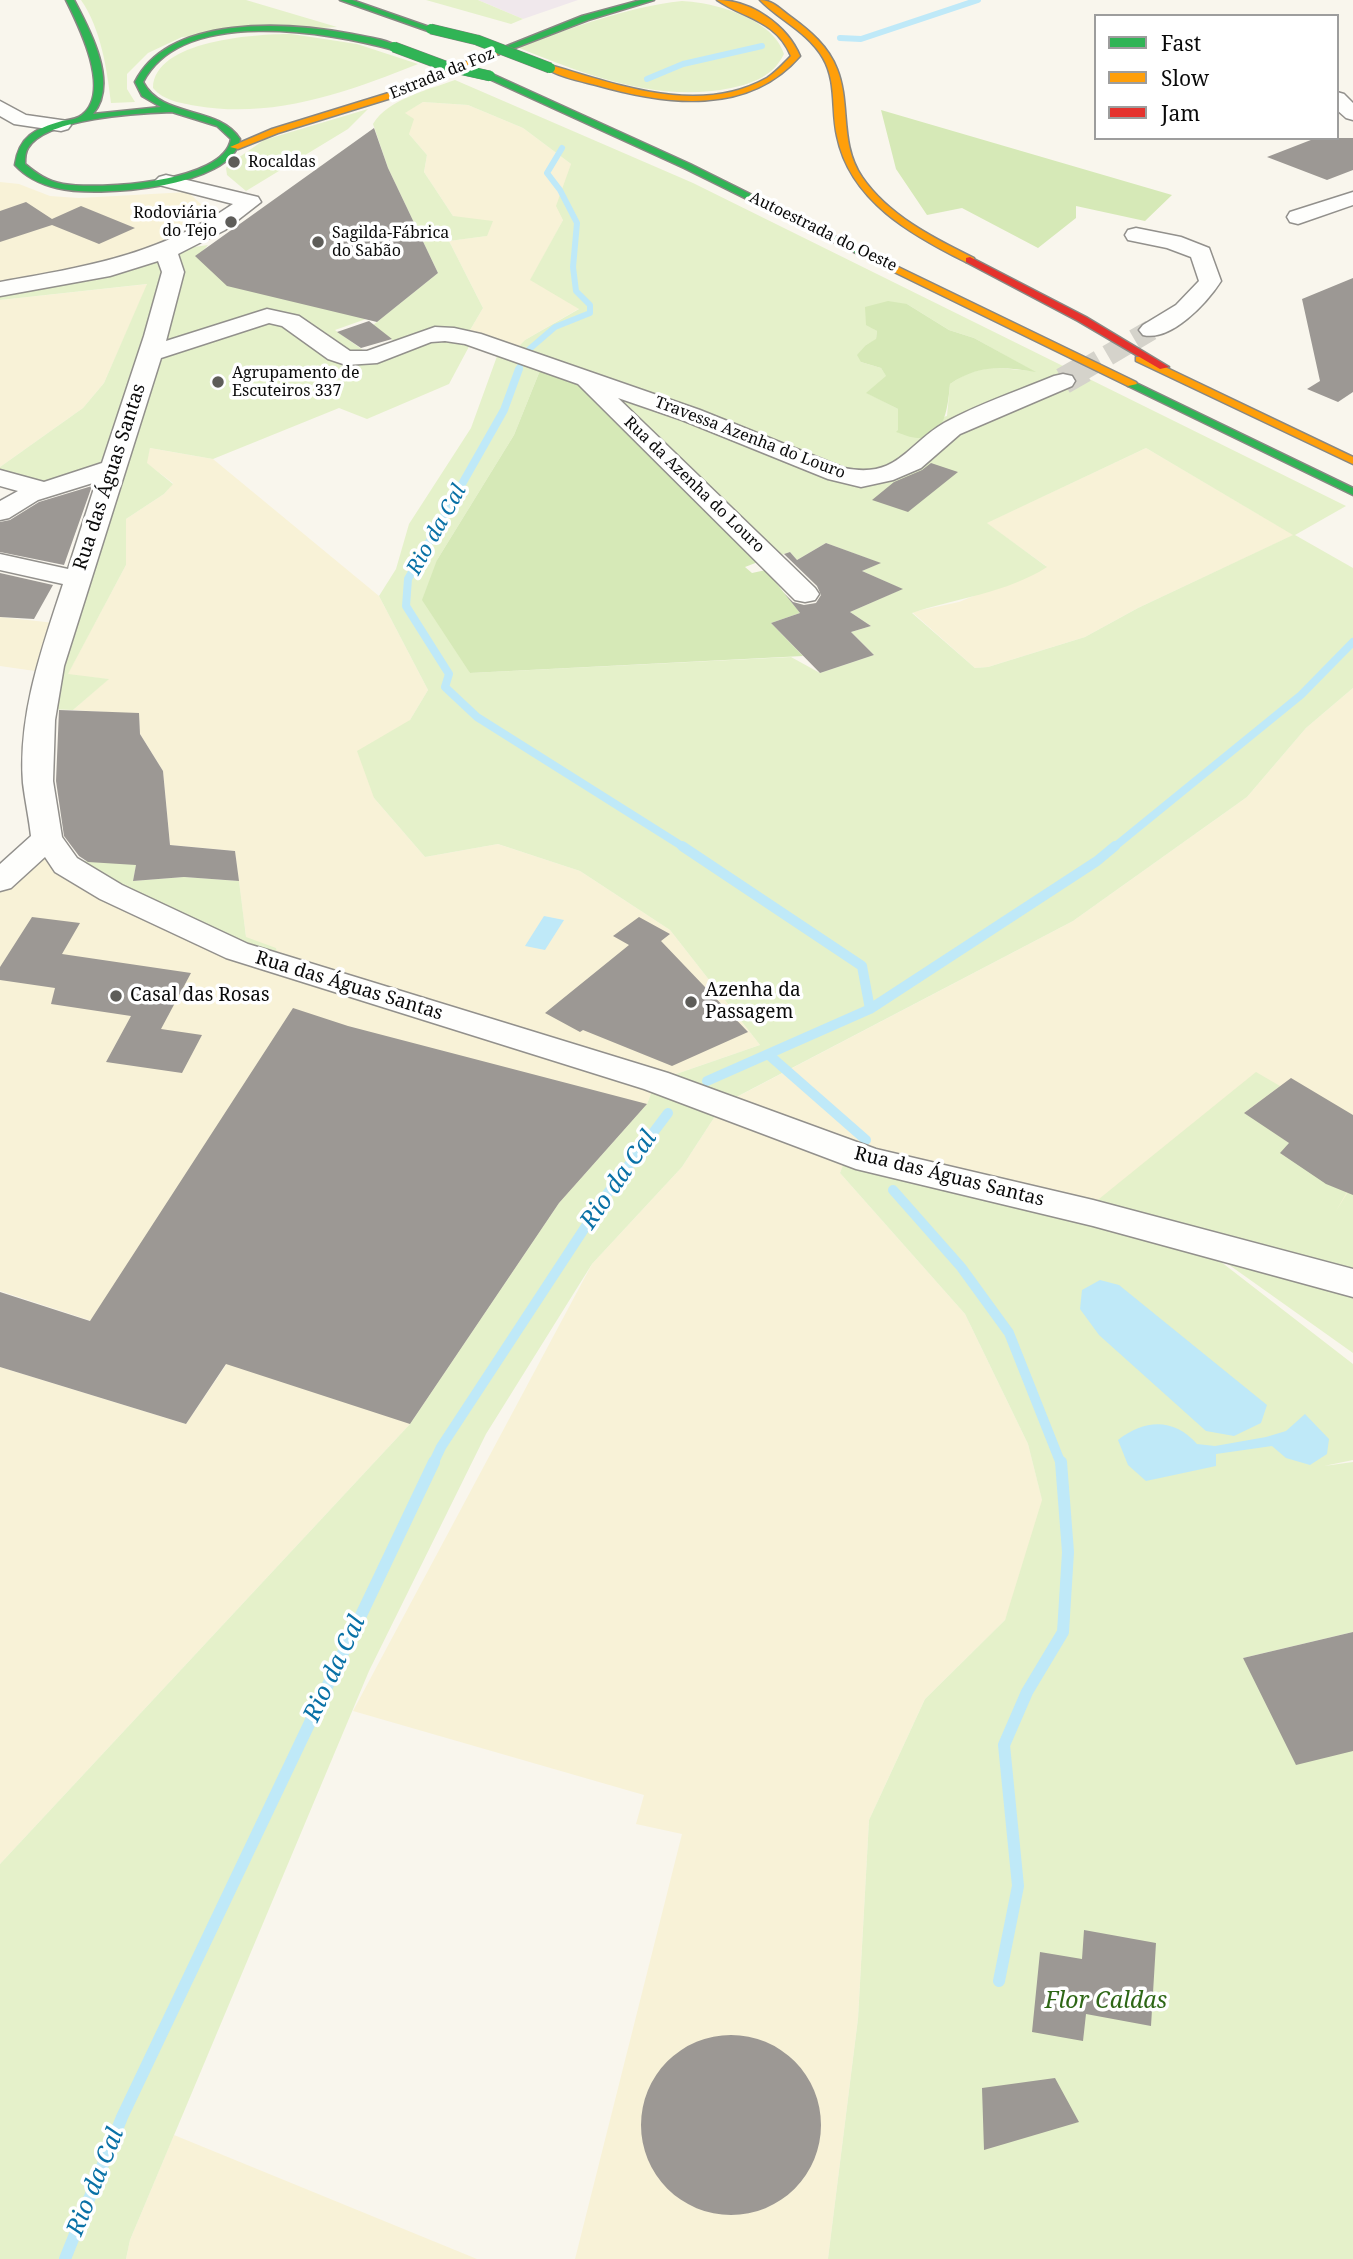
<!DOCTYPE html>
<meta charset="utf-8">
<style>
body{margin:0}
#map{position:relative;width:1353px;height:2259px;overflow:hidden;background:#f9f6ed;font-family:"Noto Serif",serif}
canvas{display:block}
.legend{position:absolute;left:1094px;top:14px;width:245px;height:126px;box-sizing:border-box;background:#fff;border:2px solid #9d9d9d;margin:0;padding:9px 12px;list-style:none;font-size:21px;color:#0a0a0a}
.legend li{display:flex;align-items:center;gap:14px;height:35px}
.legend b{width:35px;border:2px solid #9d9d9d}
</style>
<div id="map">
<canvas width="1353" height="2259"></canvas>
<ul class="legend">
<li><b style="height:9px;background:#30b455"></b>Fast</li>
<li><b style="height:9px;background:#ff9f0a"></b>Slow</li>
<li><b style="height:9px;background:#e5322d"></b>Jam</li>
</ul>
</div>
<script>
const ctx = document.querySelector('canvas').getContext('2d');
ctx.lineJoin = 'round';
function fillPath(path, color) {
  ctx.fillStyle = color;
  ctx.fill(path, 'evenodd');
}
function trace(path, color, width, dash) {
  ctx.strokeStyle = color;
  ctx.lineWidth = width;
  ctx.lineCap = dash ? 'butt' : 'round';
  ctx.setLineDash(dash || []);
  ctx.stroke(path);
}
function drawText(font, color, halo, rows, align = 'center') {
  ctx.font = font + ' "Noto Serif",serif';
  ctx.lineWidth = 7;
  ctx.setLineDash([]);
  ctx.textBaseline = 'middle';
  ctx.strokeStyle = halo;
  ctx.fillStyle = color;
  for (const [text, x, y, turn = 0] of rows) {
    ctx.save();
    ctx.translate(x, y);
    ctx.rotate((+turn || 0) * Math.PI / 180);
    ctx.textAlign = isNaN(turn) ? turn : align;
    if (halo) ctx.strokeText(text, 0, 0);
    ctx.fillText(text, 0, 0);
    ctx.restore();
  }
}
fillPath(new Path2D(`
 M478,0H578L523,19Z`), '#f0e8ec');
fillPath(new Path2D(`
 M423,102L468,105L523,128L571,164L563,220L531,280L580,308L525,340L513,353L466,337L483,308L449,241L486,236L453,216L424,172L427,155L409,134L404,113Z
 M0,182L19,184L50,196L79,198L188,192L205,208L196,226L174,239L122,258L0,284Z
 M148,284L104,383L83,408L0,467V300Z
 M150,448L213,459L379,596L428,690L410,720L374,798L425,857L498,844L580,871L670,930L760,1045L656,1081L647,1104L559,1203L410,1424L0,1864V1367L186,1424L226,1365L0,1291V881L47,838L111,892L276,947L246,937L235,851L170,845L163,771L140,734L139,714L73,710L108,679L67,675L126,565V519L164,494L173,483L146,463Z
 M1146,448L1294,535L1138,608L1085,637L988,667L975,668L912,612L959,602L1046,566L986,523Z
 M0,617L64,624L49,673L0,666Z
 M1353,688V1272L877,1155L733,1099L1073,921L1247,797L1306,728Z
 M723,1104L848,1152L840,1173L965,1314L1028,1444L1046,1515L1005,1620L925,1699L869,1820L858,2019L828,2259H575L682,1834L636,1824L644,1795L353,1711L592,1264L682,1167Z
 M174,2135L477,2259H126L130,2240Z`), '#f8f2d7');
fillPath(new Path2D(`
 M81,0H246L337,27L182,37L148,53L127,74V89L135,102L111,103C107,69 101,29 81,0Z
 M426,0H478L523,19L511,24Z
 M682,1C714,2 774,19 784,54C773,76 754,83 731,88C656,103 586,75 517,47C571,29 625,7 682,1Z
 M291,34L357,44L418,64C348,92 274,119 197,106C181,103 164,101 153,88C154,40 256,34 291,34Z
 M455,80L693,183L1346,506L1295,535L1353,568V688L1306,728L1247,797L1073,921L723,1104L682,1167L592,1264L486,1434L369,1671L130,2240L126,2259H0V1864L410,1424L559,1203L647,1104L656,1081L760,1045L670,930L580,871L498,844L425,857L374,798L357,751L410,720L428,690L379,596L396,569L409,524L471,428L500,348L513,352L525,340L579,309L530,280L563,220L556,206L571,164L523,128L468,105L423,102L405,113L414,119L409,134L427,155L424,172L453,216L493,221L487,236L449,241L483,308L466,337L472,341L449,384L367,419L339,408L213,459L150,448L147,463L173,484L164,494L126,519V565L68,674L109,679L73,710L42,709L114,468L46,490L0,477V467L83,408L104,383L147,284L0,300V289L166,251L208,245L199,255L366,319L335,330L367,353L396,343L373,325L438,273L388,168L373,124C388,99 428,90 455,80ZM907,304L949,330L974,338L1033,371C998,369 982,362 950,384L947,416L898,430V409L867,393L887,377L881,368L861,362L866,345L876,340L877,331L867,324V311ZM543,363L769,559L790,552L797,560L826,543L880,563L862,571L902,589L850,612L871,626L851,632L874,655L820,673L791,657L470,673L437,560L514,435ZM1146,448L1293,535L1138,608L1085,637L988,667L975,668L912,613C956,598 1007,593 1047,567L987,523Z
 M368,109L348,129L246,191L227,175L226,168L228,165L264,140Z
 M138,856L133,881L184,877L239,881L246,937L276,948L279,963L111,892L82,861Z
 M1256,1072L1280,1086L1245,1112L1289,1143L1281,1154L1347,1192L1336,1211L1353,1184V1272L1094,1203Z
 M848,1152L1194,1241L1353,1364V1460L1324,1466L1353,1462V1632L1243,1658L1353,1751V2259H828L858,2019L869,1820L925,1699L1005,1620L1042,1500L1028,1444L965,1314L840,1173Z
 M1225,1262L1353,1288V1353Z`), '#e5f1ca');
fillPath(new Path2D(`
 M881,110L1172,195L1145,221L1076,206V218L1038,248L962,208L927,215L896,169Z
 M888,301L907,304L949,330L974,338L1036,372C1002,367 980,364 950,384C948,404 946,439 918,438C911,438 902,434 896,432L898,430V409L866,393L886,376L881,368L861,362L857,355L866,345L876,339L877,331L866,325L865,307Z
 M543,363L582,376L758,562L745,567L752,573L766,570L800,613L771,623L803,656L470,673L422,600L437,560L514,435Z`), '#d6e9b7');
fillPath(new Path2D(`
 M544,916L564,920L545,950L525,946Z
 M1100,1280L1119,1285L1267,1405L1261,1423L1234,1436L1206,1431L1099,1335L1080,1309L1082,1290Z
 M1305,1414L1329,1439L1327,1454L1310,1465L1286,1458L1272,1446L1216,1454V1466L1146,1481L1128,1465L1118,1440C1145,1419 1174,1418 1197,1444L1215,1446L1266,1437L1286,1431Z`), '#bfe9f8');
trace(new Path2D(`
 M840,38L861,39L978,0
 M647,79L683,64L762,46
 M526,352L555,327L590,313V305L576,291L573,267L577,223L560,190L547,173L562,148
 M518,371L522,361`), '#bfe9f8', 6);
trace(new Path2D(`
 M519,369L504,410L408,579L406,606L449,674L445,687L477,717L685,848
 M1113,848L1301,695L1353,642`), '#bfe9f8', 8);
trace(new Path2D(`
 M682,846L862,966L870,1009L707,1081
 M870,1009L1097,861L1115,846
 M769,1055L866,1140
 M893,1190L961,1267L1009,1333L1061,1464
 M433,1464L441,1447L607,1194L668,1113`), '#bfe9f8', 10);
trace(new Path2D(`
 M999,1981L1018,1886L1004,1745L1027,1692L1063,1632L1068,1552L1061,1462
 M65,2259L122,2117L434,1462`), '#bfe9f8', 12);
fillPath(new Path2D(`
 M374,128L388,168L438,273L377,322L227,286L195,256Z
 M1316,138H1353V170L1327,180L1267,157Z
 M26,202L52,219L81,206L135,228L99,244L52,225L0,242V211Z
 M1353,278V392L1338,402L1307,389L1320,381L1302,299Z
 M369,321L392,339L361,348L337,332Z
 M931,463L958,472L908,512L872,500L894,482L922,470Z
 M92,486L64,565L0,552V522L10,520L39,502Z
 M826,543L881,563L862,571L903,589L850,612L871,626L851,632L874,655L820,673L771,623L800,613L784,593L793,602L804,605L816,603L821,595L817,586L784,554L790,552L797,560Z
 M0,573L53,585L34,619L0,617Z
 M59,710L139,713L140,734L163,771L170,845L235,851L239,881L184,877L133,881L136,865L88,862L79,856L64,836L56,781Z
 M32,917L80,923L62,954L191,973L161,1029L202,1035L182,1073L106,1062L131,1016L51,1004L55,988L0,980V967Z
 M639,917L670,934L661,941L748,1032L672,1066L583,1030L580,1032L545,1013L629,945L613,936Z
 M293,1008L348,1026L647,1104L559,1203L410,1424L226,1364L186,1424L0,1367V1292L90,1321Z
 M1291,1078L1353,1115V1195L1326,1184L1280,1153L1289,1143L1244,1113Z
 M1353,1632V1751L1296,1765L1243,1658Z
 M1084,1930L1156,1943L1151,2026L1086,2014L1083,2041L1032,2032L1040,1952L1082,1959Z
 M641 2125a90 90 0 1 1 180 0a90 90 0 1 1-180 0Z
 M1055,2078L1079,2122L984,2150L982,2088Z`), '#9c9894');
trace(new Path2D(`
 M1081,371L1151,330`), '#d5d3cb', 21, [21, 10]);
trace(new Path2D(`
 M1063,381L1084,369`), '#d5d3cb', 27, [27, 14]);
const street = new Path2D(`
 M1337,92L1344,94L1353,103V120L1346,118L1337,110Z
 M0,101L26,115L68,121L71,125L68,129L61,131L14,124L0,116Z
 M166,175L258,197L261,202L225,230L178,254L184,272L166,341L267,309L299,316L350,351H367L435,327L454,328L481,334L700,410L844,468C898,479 906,445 944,423C978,404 1018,391 1054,376L1063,374L1072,376L1075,381L1072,386L960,434L921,468L893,480L861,487L828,479L682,420L618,398L815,588L819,594L815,600L805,602L795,600L578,384L465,344L445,341L431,342L377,363L346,365L328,359L282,326L269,323L161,358L64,666L55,720L53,781L62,837L77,858L122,885L248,944L668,1073L876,1149L1093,1200L1353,1269V1297L1093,1226L856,1169L644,1089L226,958L100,899L55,872L45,857L11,888L0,891V864L31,836C29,818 25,800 23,783C18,714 42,648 63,584L0,570V554L68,569L96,482L38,500L9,518L0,520V501L18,491L0,486V470L44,482L102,463L144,336L162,272L158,261L110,276L0,296V282C88,266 157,256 233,204L159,185L155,181L159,177Z
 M1353,192V205L1298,224L1290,222L1287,217L1290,212Z
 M1136,228L1181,237L1209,248L1221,281C1207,303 1171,342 1143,335L1139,330L1143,325L1176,305L1199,281L1191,257L1167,248L1128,240L1125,235L1128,230Z`);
const fast = new Path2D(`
 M66,0H74C90,30 119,84 93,114L161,107L142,96L135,82C169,14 288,22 352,34C367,37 386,39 398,47L394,50C329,32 182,6 143,82C162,119 218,105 240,139C233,188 96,198 57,188C40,184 27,178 15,165C19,136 35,129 62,121C69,120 77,119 82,115C112,92 79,26 66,0ZM172,112L217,126L231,139C224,183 98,190 63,184C47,181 37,174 25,164C25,160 25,152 28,148C46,118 139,113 172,112Z
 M340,0H352L435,29L428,31Z
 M641,0H654L588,20L499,54L492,52L582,16Z
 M490,73L690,164L897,267L888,269L684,168L487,78L486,76Z
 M1132,381L1353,488V495L1128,386L1127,384Z`);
const slow = new Path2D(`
 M717,0C751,0 787,25 800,56C748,116 666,105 596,85C580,81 559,77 546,68L550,65C619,85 699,116 767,78C776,72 784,63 791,56C776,20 745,19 717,0Z
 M760,0C773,0 781,10 791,17C810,31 828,46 837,69C851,104 839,143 862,177C888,215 933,238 974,258V262H966C912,235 850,201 837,136C831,110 837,82 823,58C808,32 779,20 760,0Z
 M496,49L499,50V54L401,95L278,133L238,149L230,147L272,129L395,91Z
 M892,264L1136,382L1137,384L1128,386L888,269L887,267Z
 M1136,357H1144L1353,457V464L1136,361Z`);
const jam = new Path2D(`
 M970,257L1086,317L1169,367L1160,369L1078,321L966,262V258Z`);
trace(street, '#92908c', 3);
trace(fast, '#888783', 3);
trace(slow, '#888783', 3);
trace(jam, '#888783', 3);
fillPath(street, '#fefefc');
fillPath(fast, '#30b455');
fillPath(slow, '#ff9f0a');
fillPath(jam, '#e5322d');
const fastBridge = new Path2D(`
 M431,29L477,40L550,68
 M394,47L445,66L490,76`);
trace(fastBridge, '#7f7e7a', 11, []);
trace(fastBridge, '#30b455', 10);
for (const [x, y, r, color] of [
 [234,162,7,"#5e5d59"],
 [231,222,7,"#5e5d59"],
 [318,242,7,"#5e5d59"],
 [218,382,7,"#5e5d59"],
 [116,996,7,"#5e5d59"],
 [691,1002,7,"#5e5d59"]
]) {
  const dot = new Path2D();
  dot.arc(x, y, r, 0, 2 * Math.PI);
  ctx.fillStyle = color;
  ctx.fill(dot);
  trace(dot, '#fff', 2.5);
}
drawText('16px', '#0a0a0a', '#fff', [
 ["Estrada da Foz",442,74,-22],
 ["Autoestrada do Oeste",823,232,26],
 ["Travessa Azenha do Louro",750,438,21],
 ["Rua da Azenha do Louro",694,485,44]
]);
drawText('16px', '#0a0a0a', '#fff', [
 ["Rocaldas",248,162],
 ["Rodoviária",217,213,"right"],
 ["do Tejo",217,231,"right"],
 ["Sagilda-Fábrica",332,233],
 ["do Sabão",332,251],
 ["Agrupamento de",232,373],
 ["Escuteiros 337",232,391]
], 'left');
drawText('19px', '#0a0a0a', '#fff', [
 ["Rua das Águas Santas",110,477,-72],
 ["Rua das Águas Santas",349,986,17],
 ["Rua das Águas Santas",949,1177,14]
]);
drawText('19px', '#0a0a0a', '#fff', [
 ["Azenha da",705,991],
 ["Passagem",705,1013],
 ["Casal das Rosas",130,996]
], 'left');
drawText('italic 21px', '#0971a6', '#fff', [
 ["Rio da Cal",437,530,-61]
]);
drawText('italic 23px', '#2e6716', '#fff', [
 ["Flor Caldas",1106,2001]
]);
drawText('italic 24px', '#0971a6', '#fff', [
 ["Rio da Cal",619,1180,-55],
 ["Rio da Cal",335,1669,-65],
 ["Rio da Cal",96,2182,-68]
]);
</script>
